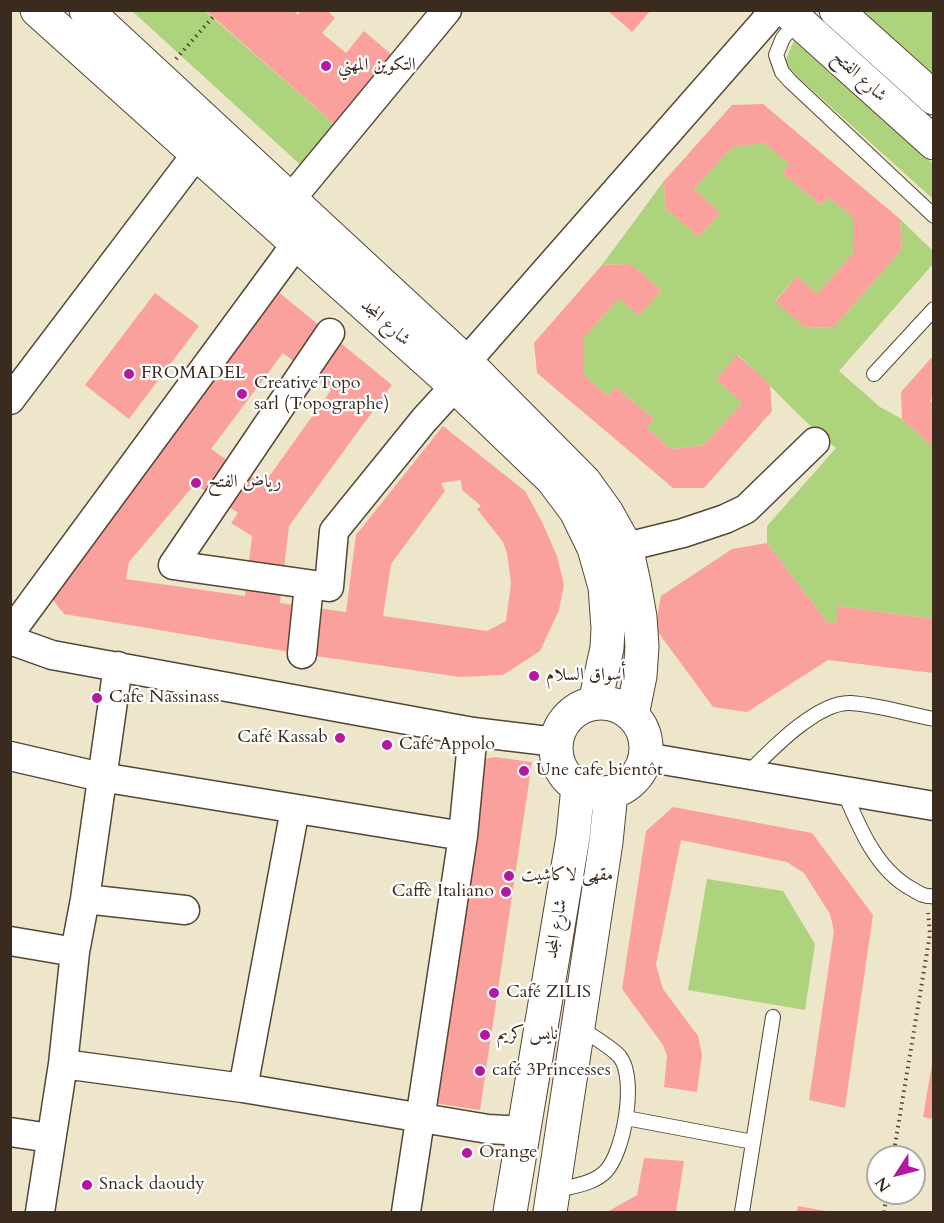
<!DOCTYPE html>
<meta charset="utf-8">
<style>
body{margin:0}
#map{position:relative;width:944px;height:1223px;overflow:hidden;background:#eee6ca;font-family:Cardo,serif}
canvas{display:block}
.frame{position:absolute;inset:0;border:12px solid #3b2a1e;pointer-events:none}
.north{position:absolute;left:866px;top:1145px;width:60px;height:60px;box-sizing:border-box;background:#fff;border:2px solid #b1aaa5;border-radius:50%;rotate:234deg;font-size:16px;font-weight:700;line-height:24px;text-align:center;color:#3b2a1e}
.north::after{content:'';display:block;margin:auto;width:21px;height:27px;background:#b5179e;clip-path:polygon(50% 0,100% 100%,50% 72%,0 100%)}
</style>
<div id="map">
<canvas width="944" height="1223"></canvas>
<div class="frame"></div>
<div class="north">N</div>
</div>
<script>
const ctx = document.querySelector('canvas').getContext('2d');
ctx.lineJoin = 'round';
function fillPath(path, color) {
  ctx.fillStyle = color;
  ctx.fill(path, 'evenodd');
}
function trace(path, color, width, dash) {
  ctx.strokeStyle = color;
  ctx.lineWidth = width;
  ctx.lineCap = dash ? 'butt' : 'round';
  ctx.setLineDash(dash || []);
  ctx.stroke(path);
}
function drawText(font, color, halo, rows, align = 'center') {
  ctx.font = font + ' Cardo,Amiri,serif';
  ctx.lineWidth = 4.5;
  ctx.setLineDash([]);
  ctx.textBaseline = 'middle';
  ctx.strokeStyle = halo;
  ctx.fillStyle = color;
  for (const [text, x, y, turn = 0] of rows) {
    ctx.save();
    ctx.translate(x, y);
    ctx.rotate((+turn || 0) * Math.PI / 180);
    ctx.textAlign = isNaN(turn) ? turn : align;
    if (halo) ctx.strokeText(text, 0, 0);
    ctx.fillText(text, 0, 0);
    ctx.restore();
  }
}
fillPath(new Path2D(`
 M132,11H205L340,129L305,169Z
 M858,11H933V78Z
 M794,41L933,164V199L790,70L786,59Z
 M764,143L789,164L782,173L821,205L828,197L853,217V253L817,294L797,276L775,301L806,328L834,327L902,249L900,219L934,252L933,264L839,371L880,407L902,419L933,447V619L839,606L836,624L827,622L767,543V526L836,448C801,420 771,385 738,355L716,379L742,403L704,445L671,449L647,428L654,419L615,387L608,396L583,375V339L619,298L639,316L661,290L631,264L602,265L664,181L665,208L699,237L720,213L694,189L732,147Z
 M707,879L783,891L815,944L805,1010L688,990Z`), '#add37d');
fillPath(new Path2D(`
 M205,10H293L298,15L301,10H327L335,18L322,33L346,53L364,31L392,55L340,129Z
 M607,10H651L632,32Z
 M763,104L900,219L902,249L834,327L806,328L775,302L797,276L817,294L853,253V217L828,197L821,205L782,173L789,164L764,143L732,147L694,189L720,213L699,237L665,208L664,181L732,105Z
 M631,264L661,290L639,316L619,298L583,339V375L608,396L615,387L654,419L647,428L671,449L704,445L742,403L716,379L737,355L770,384L772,411L704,488H673L537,373L534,343L602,265Z
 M276,290L392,385L289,526L280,603L346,612L356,535L443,426L525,491L542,522L557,556L564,585L559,610L540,651L503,675L460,677L302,654L64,614L49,595ZM283,353L331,390L263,485L211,449ZM461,480L462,490L481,506L477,509L503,542L507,553L511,583L506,621L487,631L383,616L391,564L445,491L441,483ZM195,484L238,513L231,523L252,536L245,596L126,579L129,562Z
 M155,293L199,326L129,419L85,385Z
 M933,356V397L930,401L933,403V447L902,419L901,392Z
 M767,543L827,622L836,624L838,606L933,619V673L828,660L747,712L713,707L655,628L661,596L732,549Z
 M495,757L532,762L480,1110L433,1103L479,760Z
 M673,807L812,833L873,915L845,1108L809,1100L834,931L830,914L804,873L787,862L681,840L656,965L663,989L698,1036L702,1055L697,1092L664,1087L667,1056L663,1045L622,989L646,831Z
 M932,1064H933V1119L923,1117Z
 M644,1158L684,1161L676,1212H607L637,1195Z
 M798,1206L826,1211V1212H797Z`), '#faa19d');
const lane = new Path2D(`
 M797,21L783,38L776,55L782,72L790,81L934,216
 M874,374L934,309
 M746,775C769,752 817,701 851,703C879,705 907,714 934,719
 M843,789C858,825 876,870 912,889C920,894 925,897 934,896
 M626,1118L753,1142
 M555,1191C572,1186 594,1184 606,1171C624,1152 637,1079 620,1057C612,1047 591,1036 579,1027
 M742,1212L773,1017`);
const street = new Path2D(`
 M290,200L447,10
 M330,333L173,565L329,587L334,531L424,420L455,386
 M466,362L775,10
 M10,400L210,136
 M626,547L683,533L725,519L746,509L815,442
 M10,633L296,244
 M10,640L52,655L473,732L556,742
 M302,654L309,585
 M10,756L101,777L463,836
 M645,757L934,806
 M85,899L185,910
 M10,941L75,952
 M63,1064L243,1088L488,1129L523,1131
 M243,1088L295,809
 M10,1132L50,1138
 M40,1212L63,1064L75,952L85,899L118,666
 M406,1212L463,836L473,732`);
const secondary = new Path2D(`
 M37,10L455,386L552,479L576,511L594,548L605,587L608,628L607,648L595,703
 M86,10L466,362L584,481L607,513L626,547L634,583L640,617L642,646L640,676L632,715
 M786,10L934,143
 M836,10L934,98
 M556 748a45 45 0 1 1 90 0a45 45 0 1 1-90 0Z
 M510,1212L573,837L578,787
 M550,1212L606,842L611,792`);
trace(lane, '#564638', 16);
trace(street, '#564638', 31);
trace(secondary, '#564638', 35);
trace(new Path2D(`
 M176,59L213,17
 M893,1157L930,934L928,913
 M884,1212L887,1193`), '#564638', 4, [1.5, 4.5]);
trace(lane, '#fff', 14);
trace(street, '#fff', 28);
trace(secondary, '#fff', 33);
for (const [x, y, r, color] of [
 [326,66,6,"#b5179e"],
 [129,374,6,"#b5179e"],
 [242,394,6,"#b5179e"],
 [196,483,6,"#b5179e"],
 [534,676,6,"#b5179e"],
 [97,698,6,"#b5179e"],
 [340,738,6,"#b5179e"],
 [387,745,6,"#b5179e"],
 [524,771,6,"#b5179e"],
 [509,876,6,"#b5179e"],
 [506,892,6,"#b5179e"],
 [494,993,6,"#b5179e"],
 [485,1035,6,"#b5179e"],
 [480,1071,6,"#b5179e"],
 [467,1153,6,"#b5179e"],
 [87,1185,6,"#b5179e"]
]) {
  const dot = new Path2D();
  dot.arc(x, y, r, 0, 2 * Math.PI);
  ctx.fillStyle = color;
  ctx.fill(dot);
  trace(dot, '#fff', 2);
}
drawText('18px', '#3b2a1e', '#fff', [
 ["التكوين المهني",338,66],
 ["FROMADEL",141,374],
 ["CreativeTopo",254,384],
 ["sarl (Topographe)",254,405],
 ["رياض الفتح",208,483],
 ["أسواق السلام",546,676],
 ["Cafe Nassinass",109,698],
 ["Café Kassab",328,738,"right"],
 ["Café Appolo",399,745],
 ["Une cafe bientôt",536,771],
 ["مقهى لاكاشيت",521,876],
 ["Caffè Italiano",494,892,"right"],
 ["Café ZILIS",506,993],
 ["نايس كريم",497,1035],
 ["café 3Princesses",492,1071],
 ["Orange",479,1153],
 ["Snack daoudy",99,1185]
], 'left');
drawText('18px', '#3b2a1e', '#fff', [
 ["شارع الفتح",859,77,42],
 ["شارع المجد",385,323,42],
 ["شارع المجد",557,929,-80]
]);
</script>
